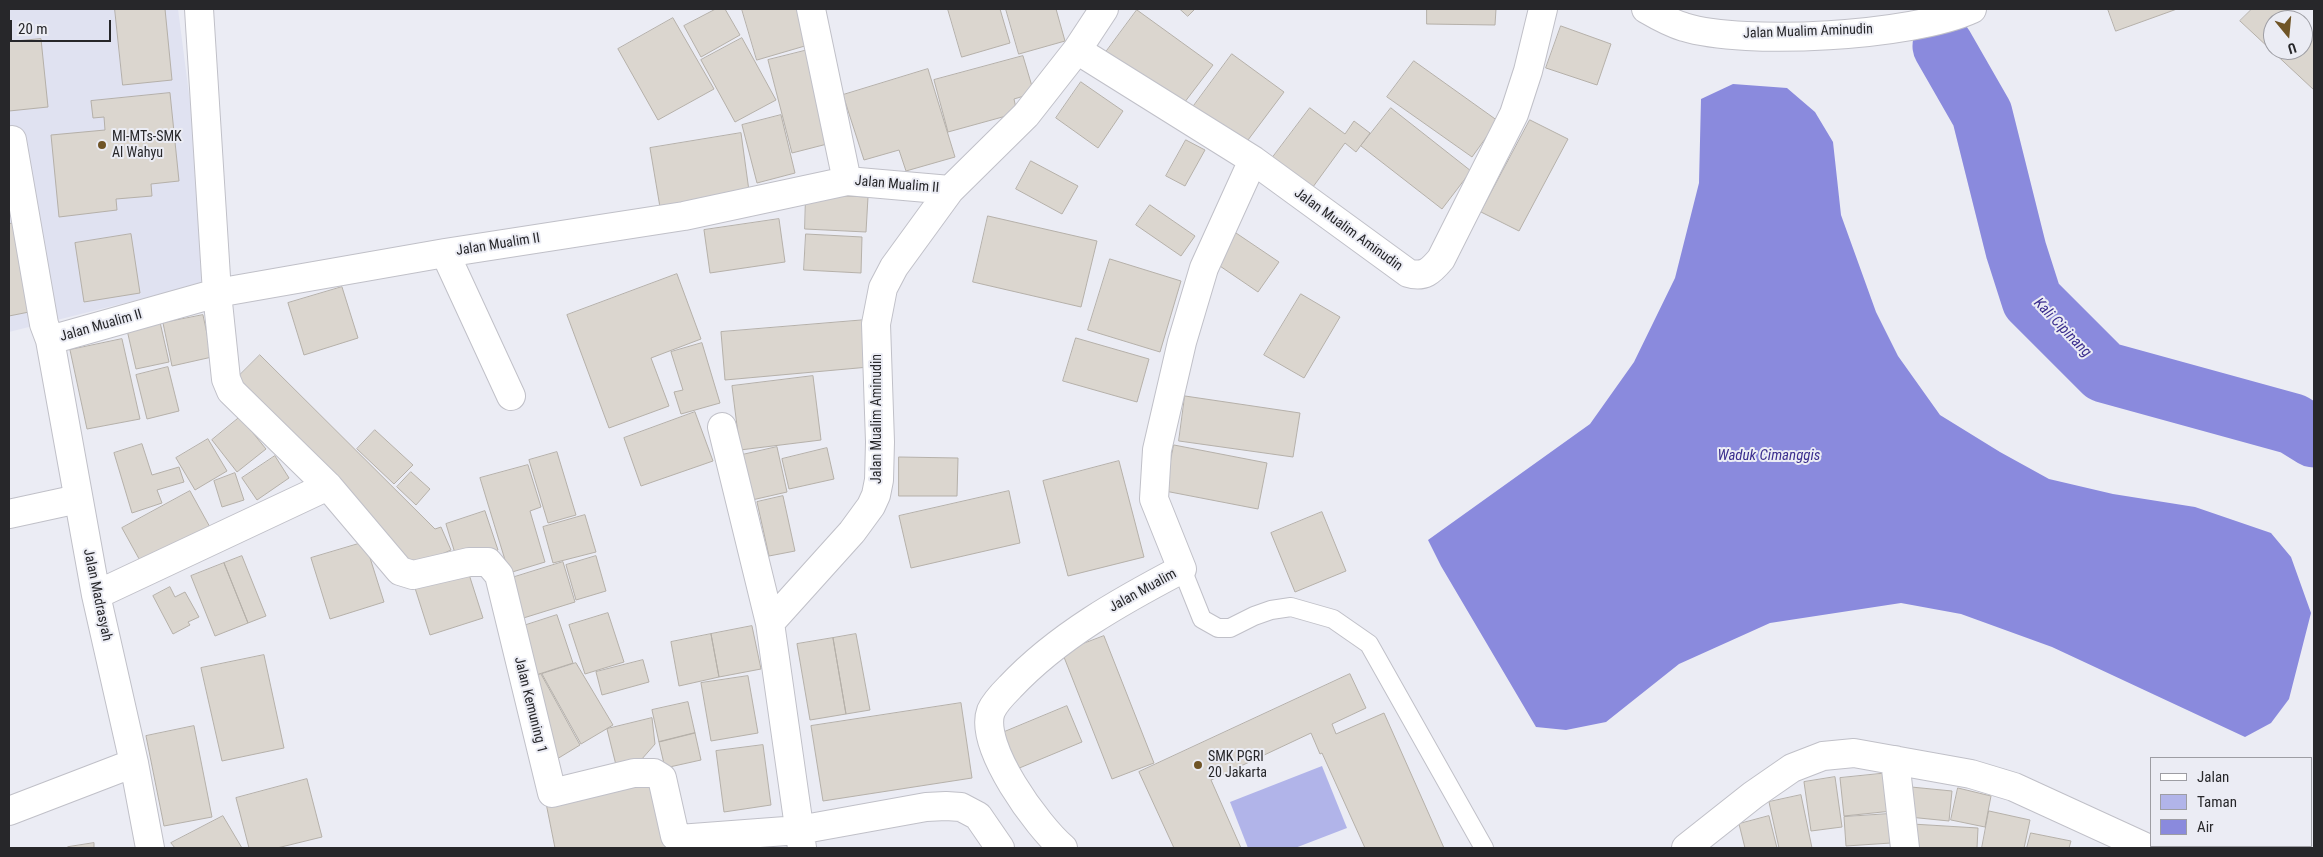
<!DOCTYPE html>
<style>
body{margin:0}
#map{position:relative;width:2323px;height:857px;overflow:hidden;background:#ebecf4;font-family:"Roboto Condensed",sans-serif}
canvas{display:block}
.frame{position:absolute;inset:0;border:10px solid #27272a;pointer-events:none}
.legend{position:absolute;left:2150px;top:757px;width:162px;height:90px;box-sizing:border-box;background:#ebecf4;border:1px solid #9d9da3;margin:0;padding:6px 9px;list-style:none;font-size:15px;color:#27272a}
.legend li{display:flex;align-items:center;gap:10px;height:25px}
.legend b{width:25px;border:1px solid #9d9da3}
.north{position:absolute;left:2263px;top:10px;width:50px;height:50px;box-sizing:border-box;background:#ebecf4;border:1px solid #9d9da3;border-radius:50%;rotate:163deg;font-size:14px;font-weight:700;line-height:20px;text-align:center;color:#27272a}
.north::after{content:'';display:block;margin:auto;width:18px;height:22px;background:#6f5426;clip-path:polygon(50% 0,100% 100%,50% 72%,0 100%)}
.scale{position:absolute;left:10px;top:20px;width:101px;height:22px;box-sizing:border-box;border:2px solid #27272a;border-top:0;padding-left:6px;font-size:15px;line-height:18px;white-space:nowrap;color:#27272a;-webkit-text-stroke:4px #ebecf4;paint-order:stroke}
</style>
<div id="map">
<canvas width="2323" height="857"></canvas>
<div class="frame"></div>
<ul class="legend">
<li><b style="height:6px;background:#fff"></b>Jalan</li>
<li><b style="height:14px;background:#b1b4e9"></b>Taman</li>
<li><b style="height:14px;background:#8a8add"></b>Air</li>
</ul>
<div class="north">U</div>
<div class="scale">20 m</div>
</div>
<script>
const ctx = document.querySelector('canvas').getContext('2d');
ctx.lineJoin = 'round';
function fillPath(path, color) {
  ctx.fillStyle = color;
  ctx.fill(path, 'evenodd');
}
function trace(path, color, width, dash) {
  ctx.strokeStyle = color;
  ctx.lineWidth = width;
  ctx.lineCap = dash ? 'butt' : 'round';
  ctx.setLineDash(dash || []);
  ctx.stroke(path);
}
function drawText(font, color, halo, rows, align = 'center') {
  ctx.font = font + ' "Roboto Condensed",sans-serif';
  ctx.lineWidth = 4;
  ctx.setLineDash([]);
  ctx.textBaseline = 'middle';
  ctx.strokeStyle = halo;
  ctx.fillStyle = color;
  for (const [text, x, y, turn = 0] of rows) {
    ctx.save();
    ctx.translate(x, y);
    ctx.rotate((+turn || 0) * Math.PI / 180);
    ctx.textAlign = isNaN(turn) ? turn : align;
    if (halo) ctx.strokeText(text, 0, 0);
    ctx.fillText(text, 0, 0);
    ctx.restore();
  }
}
fillPath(new Path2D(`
 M9,9H178L213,281L9,332Z`), '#e0e2f1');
fillPath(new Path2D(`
 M1322,766L1347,828L1295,848H1248L1230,802Z`), '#b1b4e9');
fillPath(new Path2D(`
 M1733,84L1787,88L1815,112L1833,142L1841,215L1876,312L1898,356L1940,415L2000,452L2049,479L2113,494L2195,507L2271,533L2291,557L2311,613L2289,699L2271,723L2245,737L2052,647L1961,614L1901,603L1770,623L1679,664L1606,722L1566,730L1536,727L1441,566L1428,540L1590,424L1634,362L1675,278L1699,183L1701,99Z`), '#8a8add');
trace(new Path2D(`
 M1943,46L1982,114L2016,250L2032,300L2104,372L2293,424L2314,437`), '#8a8add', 61);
const building = new Path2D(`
 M115,9H165L172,80L123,85Z
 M716,9H725L740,35L701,57L684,26Z
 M742,9H805L815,43L757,60Z
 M948,9H1000L1010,43L962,57Z
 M1006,9H1056L1065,41L1019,54Z
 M1180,9H1195L1188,16Z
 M1427,9H1496L1495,25L1427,24Z
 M2108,9H2177L2116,31Z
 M2252,9H2285L2297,20H2273V50H2303V26L2314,37V90L2240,21Z
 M1137,10L1213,65L1181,107L1106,52Z
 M673,18L714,89L658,120L618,49Z
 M1561,26L1611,44L1597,85L1546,68Z
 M742,38L776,100L735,122L701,60Z
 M41,39L48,107L9,111V42Z
 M808,50L831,143L792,153L768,60Z
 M1232,54L1284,92L1242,148L1190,111Z
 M1023,56L1034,93L1014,99L1017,113L948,132L934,80Z
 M1414,61L1498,121L1472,157L1387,97Z
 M928,69L955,157L906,171L899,150L864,160L843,95Z
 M1081,82L1123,111L1098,148L1056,118Z
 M170,93L179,181L151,184L152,196L116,199L117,210L59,217L51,135L105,130L104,117L93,118L91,101Z
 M1310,108L1345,134L1354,121L1370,133L1356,152L1345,143L1310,191L1270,161Z
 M1391,108L1471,171L1442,209L1361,146Z
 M781,115L795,173L757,183L742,125Z
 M1530,120L1568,139L1519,231L1481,212Z
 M741,133L750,198L662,219L650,148Z
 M1186,140L1205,150L1185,186L1166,176Z
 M1031,161L1078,186L1062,214L1016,189Z
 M806,194L868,197L866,232L805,229Z
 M1150,205L1195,236L1181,256L1136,225Z
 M988,216L1097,241L1081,307L973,282Z
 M779,219L785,262L710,273L704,230Z
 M16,223L34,311L9,316V224Z
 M1236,233L1279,262L1258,292L1214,262Z
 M131,234L140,293L84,302L75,243Z
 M806,234L862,237L861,273L804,270Z
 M1110,259L1181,281L1160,352L1088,330Z
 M677,274L701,339L651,358L669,406L609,428L567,315Z
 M342,287L358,338L304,355L288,303Z
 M1301,294L1340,317L1304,378L1264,355Z
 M203,315L212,357L172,366L163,323Z
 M866,320L869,367L725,380L721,332Z
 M160,322L169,362L136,369L127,330Z
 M1076,338L1149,359L1137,402L1063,381Z
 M122,339L140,419L87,429L70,350Z
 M702,343L720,403L681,414L674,392L683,390L671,352Z
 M260,355L435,529L441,527L451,550L403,571L231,384Z
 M168,367L179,411L147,419L136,375Z
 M813,376L821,440L740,450L732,386Z
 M1185,396L1300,413L1293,457L1179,441Z
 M695,412L713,461L641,486L624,438Z
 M240,417L266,449L237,472L212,440Z
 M375,430L413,465L394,484L357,449Z
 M208,439L227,471L195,490L176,458Z
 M142,444L152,475L179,467L184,482L157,490L162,503L132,513L114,453Z
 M1174,445L1267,463L1258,509L1165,491Z
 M777,447L787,492L752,500L742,455Z
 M827,448L834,479L789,489L782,459Z
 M557,452L576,515L548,523L529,460Z
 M275,456L289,478L257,500L242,478Z
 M899,457L958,458L957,496H899Z
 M1119,461L1144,557L1068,576L1043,481Z
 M528,465L541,507L530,511L545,562L509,573L480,478Z
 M411,472L430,489L416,505L397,487Z
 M235,473L244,500L222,507L214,481Z
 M190,491L211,529L143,566L122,528Z
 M1009,491L1020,543L911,568L899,516Z
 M783,496L795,551L769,556L757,502Z
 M485,511L498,550L458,563L446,524Z
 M1322,512L1346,571L1295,592L1271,533Z
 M585,515L596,552L553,563L543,527Z
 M365,542L384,602L330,619L311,558Z
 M242,556L266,616L248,623L224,563Z
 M596,556L606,591L576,600L566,565Z
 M563,562L575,602L517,620L505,580Z
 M224,563L248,623L215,636L191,576Z
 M467,568L483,618L430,635L414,585Z
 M170,587L175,597L185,592L199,617L188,622L190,625L173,634L153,596Z
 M608,613L624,662L585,674L569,625Z
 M557,615L573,663L533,676L517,628Z
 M752,626L761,669L719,677L711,634Z
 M711,634L719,677L679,686L671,642Z
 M856,634L870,710L846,714L833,638Z
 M1104,636L1154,763L1112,779L1062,652Z
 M833,638L846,714L810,720L797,644Z
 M264,655L284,748L222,761L201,668Z
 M643,660L649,682L602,695L596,672Z
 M576,663L613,725L581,744L542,674Z
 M541,674L580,745L557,759L527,679Z
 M1350,674L1366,708L1332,724L1336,734L1384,713L1444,848H1365L1322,753L1320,754L1311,733L1211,780L1241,848H1174L1139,772Z
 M748,676L758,733L711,741L701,683Z
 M688,702L695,733L659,742L652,710Z
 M961,703L972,778L823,801L811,726Z
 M1067,706L1082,742L1017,769L1002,733Z
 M652,718L655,744L634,768L618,773L607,729Z
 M194,726L212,817L164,826L146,736Z
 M695,733L701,760L665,768L659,742Z
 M763,745L771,805L724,812L716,751Z
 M1889,773L1892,811L1844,816L1840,778Z
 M1835,777L1842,827L1811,831L1804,782Z
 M307,779L322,837L277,848H249L236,798Z
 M655,780L670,848H555L546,803Z
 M1911,787L1952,791L1949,821L1909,817Z
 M1958,788L1991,796L1985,827L1951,820Z
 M1801,795L1812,848H1779L1769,802Z
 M1989,811L2030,820L2024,848H1982Z
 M1889,814L1891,843L1846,846L1844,817Z
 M223,816L242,848H175L171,843Z
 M1769,816L1777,848H1745L1739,824Z
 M1912,824L1978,828L1977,848H1910Z
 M2031,833L2071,841L2069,848H2027Z
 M94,843V848H69L68,847Z`);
fillPath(building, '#dbd6cf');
trace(building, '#b5b0a9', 1);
const service = new Path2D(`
 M1182,569L1202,619L1218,628H1230L1254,616L1271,610L1291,607L1333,619L1369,644L1484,848`);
const minor = new Path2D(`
 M199,9L217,293L226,379L231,391L328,486L400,571L413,575L469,562H488L499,575L552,793L634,773H654L662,778L675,836L679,839L799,830L926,807L946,806L961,807L978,816L1000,848
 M811,9L847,181
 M1646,9C1658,16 1670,23 1684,27C1745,46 1913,36 1972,9
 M1077,50L1253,160L1408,273C1424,278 1431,271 1441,259L1514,114L1528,71L1543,9
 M12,140L44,324L50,340L96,595L134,763L150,848
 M445,253L511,396
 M50,340L217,293L445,253L684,216L847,181L950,190
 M722,427L770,623
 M9,514L78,499
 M96,595L328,486
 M1895,760L1905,848
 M9,811L134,763
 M802,848L770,623L852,532L871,506L876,495L879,480L880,442L876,324L883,288L894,267L950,190L1026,115L1077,50L1104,9
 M1063,848C1038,827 978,746 991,711C995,702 1003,694 1010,687C1058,636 1121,601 1182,569L1154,499L1157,450L1182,342L1204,268L1253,160
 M1686,848L1753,795L1792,768L1823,756L1854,753L1971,774L2014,787L2147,848`);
trace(service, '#c0c0c8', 20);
trace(minor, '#c0c0c8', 30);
trace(service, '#fff', 18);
trace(minor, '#fff', 28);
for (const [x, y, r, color] of [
 [102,145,5,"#6f5426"],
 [1198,765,5,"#6f5426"]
]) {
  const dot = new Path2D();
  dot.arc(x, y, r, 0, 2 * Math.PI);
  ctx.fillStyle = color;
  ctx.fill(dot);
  trace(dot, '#ebecf4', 2);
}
drawText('14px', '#27272a', '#ebecf4', [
 ["Jalan Mualim Aminudin",1808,32,-2],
 ["Jalan Mualim II",897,185,5],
 ["Jalan Mualim Aminudin",1348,230,36],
 ["Jalan Mualim II",498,245,-9],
 ["Jalan Mualim II",101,326,-16],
 ["Jalan Mualim Aminudin",877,419,-90],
 ["Jalan Mualim",1143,591,-29],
 ["Jalan Madrasyah",97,595,78],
 ["Jalan Kemuning 1",530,705,76]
]);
drawText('14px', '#27272a', '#ebecf4', [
 ["MI-MTs-SMK",112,137],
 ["Al Wahyu",112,153],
 ["SMK PGRI",1208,757],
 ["20 Jakarta",1208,773]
], 'left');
drawText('italic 15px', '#3b2e8e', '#ebecf4', [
 ["Kali Cipinang",2062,328,46],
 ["Waduk Cimanggis",1769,456]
]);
</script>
